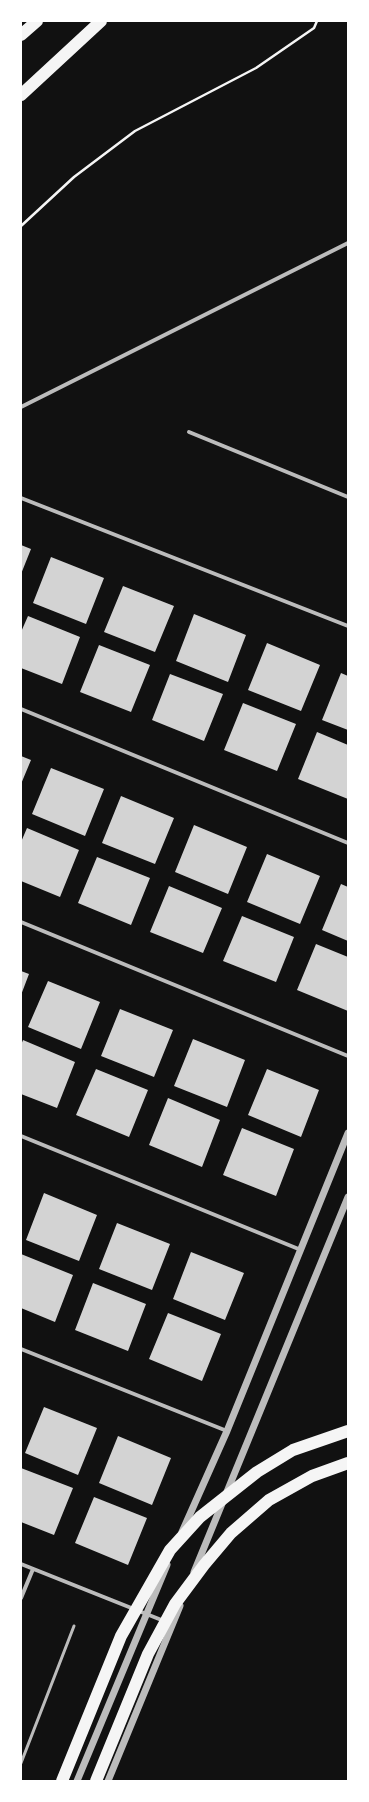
<!DOCTYPE html>
<style>
body{margin:0}
#map{position:relative;width:369px;height:1802px;overflow:hidden;background:#111;font-family:"Nunito Sans",sans-serif}
canvas{display:block}
.frame{position:absolute;inset:0;border:22px solid #fff;pointer-events:none}
</style>
<div id="map">
<canvas width="369" height="1802"></canvas>
<div class="frame"></div>
</div>
<script>
const ctx = document.querySelector('canvas').getContext('2d');
ctx.lineJoin = 'round';
function fillPath(path, color) {
  ctx.fillStyle = color;
  ctx.fill(path, 'evenodd');
}
function trace(path, color, width, dash) {
  ctx.strokeStyle = color;
  ctx.lineWidth = width;
  ctx.lineCap = dash ? 'butt' : 'round';
  ctx.setLineDash(dash || []);
  ctx.stroke(path);
}
fillPath(new Path2D(`
 M21,545L31,549L21,574Z
 M51,557L104,578L86,624L33,603Z
 M123,586L174,606L155,652L104,632Z
 M194,614L246,635L228,682L176,661Z
 M28,616L80,637L62,684L21,668V632Z
 M267,643L320,665L301,711L248,690Z
 M99,645L150,665L131,712L80,692Z
 M341,673L348,676V730L322,720Z
 M170,674L223,694L204,741L152,720Z
 M243,703L296,724L277,771L224,750Z
 M317,732L348,745V799L298,779Z
 M21,756L31,760L21,784Z
 M51,768L104,789L85,836L32,814Z
 M121,796L174,818L155,864L102,843Z
 M194,825L247,847L228,894L175,872Z
 M27,828L79,850L60,897L21,881V842Z
 M267,854L320,876L300,924L247,902Z
 M97,857L150,878L131,925L78,903Z
 M341,884L348,887V941L322,930Z
 M169,886L222,908L203,953L150,932Z
 M242,916L294,937L276,982L223,961Z
 M316,944L348,957V1011L297,990Z
 M21,971L29,974L21,995Z
 M48,981L100,1002L81,1049L28,1027Z
 M120,1009L173,1030L154,1077L101,1056Z
 M193,1039L245,1060L227,1107L174,1086Z
 M23,1040L75,1062L57,1108L21,1094V1045Z
 M96,1069L148,1090L129,1137L76,1115Z
 M267,1069L319,1090L301,1137L248,1115Z
 M168,1098L220,1120L202,1167L149,1145Z
 M242,1128L294,1149L276,1196L223,1175Z
 M44,1193L97,1215L79,1261L26,1240Z
 M117,1223L170,1244L152,1290L99,1269Z
 M191,1252L244,1273L225,1320L173,1299Z
 M21,1254L73,1275L55,1322L21,1308Z
 M93,1283L146,1304L128,1351L75,1330Z
 M168,1313L221,1334L202,1381L149,1359Z
 M44,1407L97,1428L78,1475L25,1453Z
 M118,1436L171,1458L152,1505L99,1483Z
 M21,1468L73,1488L54,1535L21,1522Z
 M94,1497L147,1518L128,1565L75,1543Z`), '#d3d3d3');
trace(new Path2D(`
 M21,226L74,177L135,131L256,68L314,28L317,21`), '#f5f5f5', 2.5);
trace(new Path2D(`
 M21,1763L74,1626`), '#bcbcbc', 3);
trace(new Path2D(`
 M21,407L348,243
 M189,432L348,497
 M21,498L348,626
 M21,709L348,843
 M21,922L348,1056
 M21,1136L301,1250
 M21,1349L227,1431
 M21,1564L164,1621
 M21,1598L33,1569`), '#bcbcbc', 4);
trace(new Path2D(`
 M182,1532L227,1431L348,1133
 M194,1572L348,1197
 M77,1781L167,1565
 M108,1781L180,1606`), '#bcbcbc', 7);
trace(new Path2D(`
 M21,35L37,21
 M21,95L101,21
 M62,1781L121,1636L170,1550L200,1517L257,1472L293,1450L348,1431
 M96,1781L148,1654L175,1604L204,1565L231,1533L269,1500L312,1476L348,1463`), '#f5f5f5', 12);
</script>
